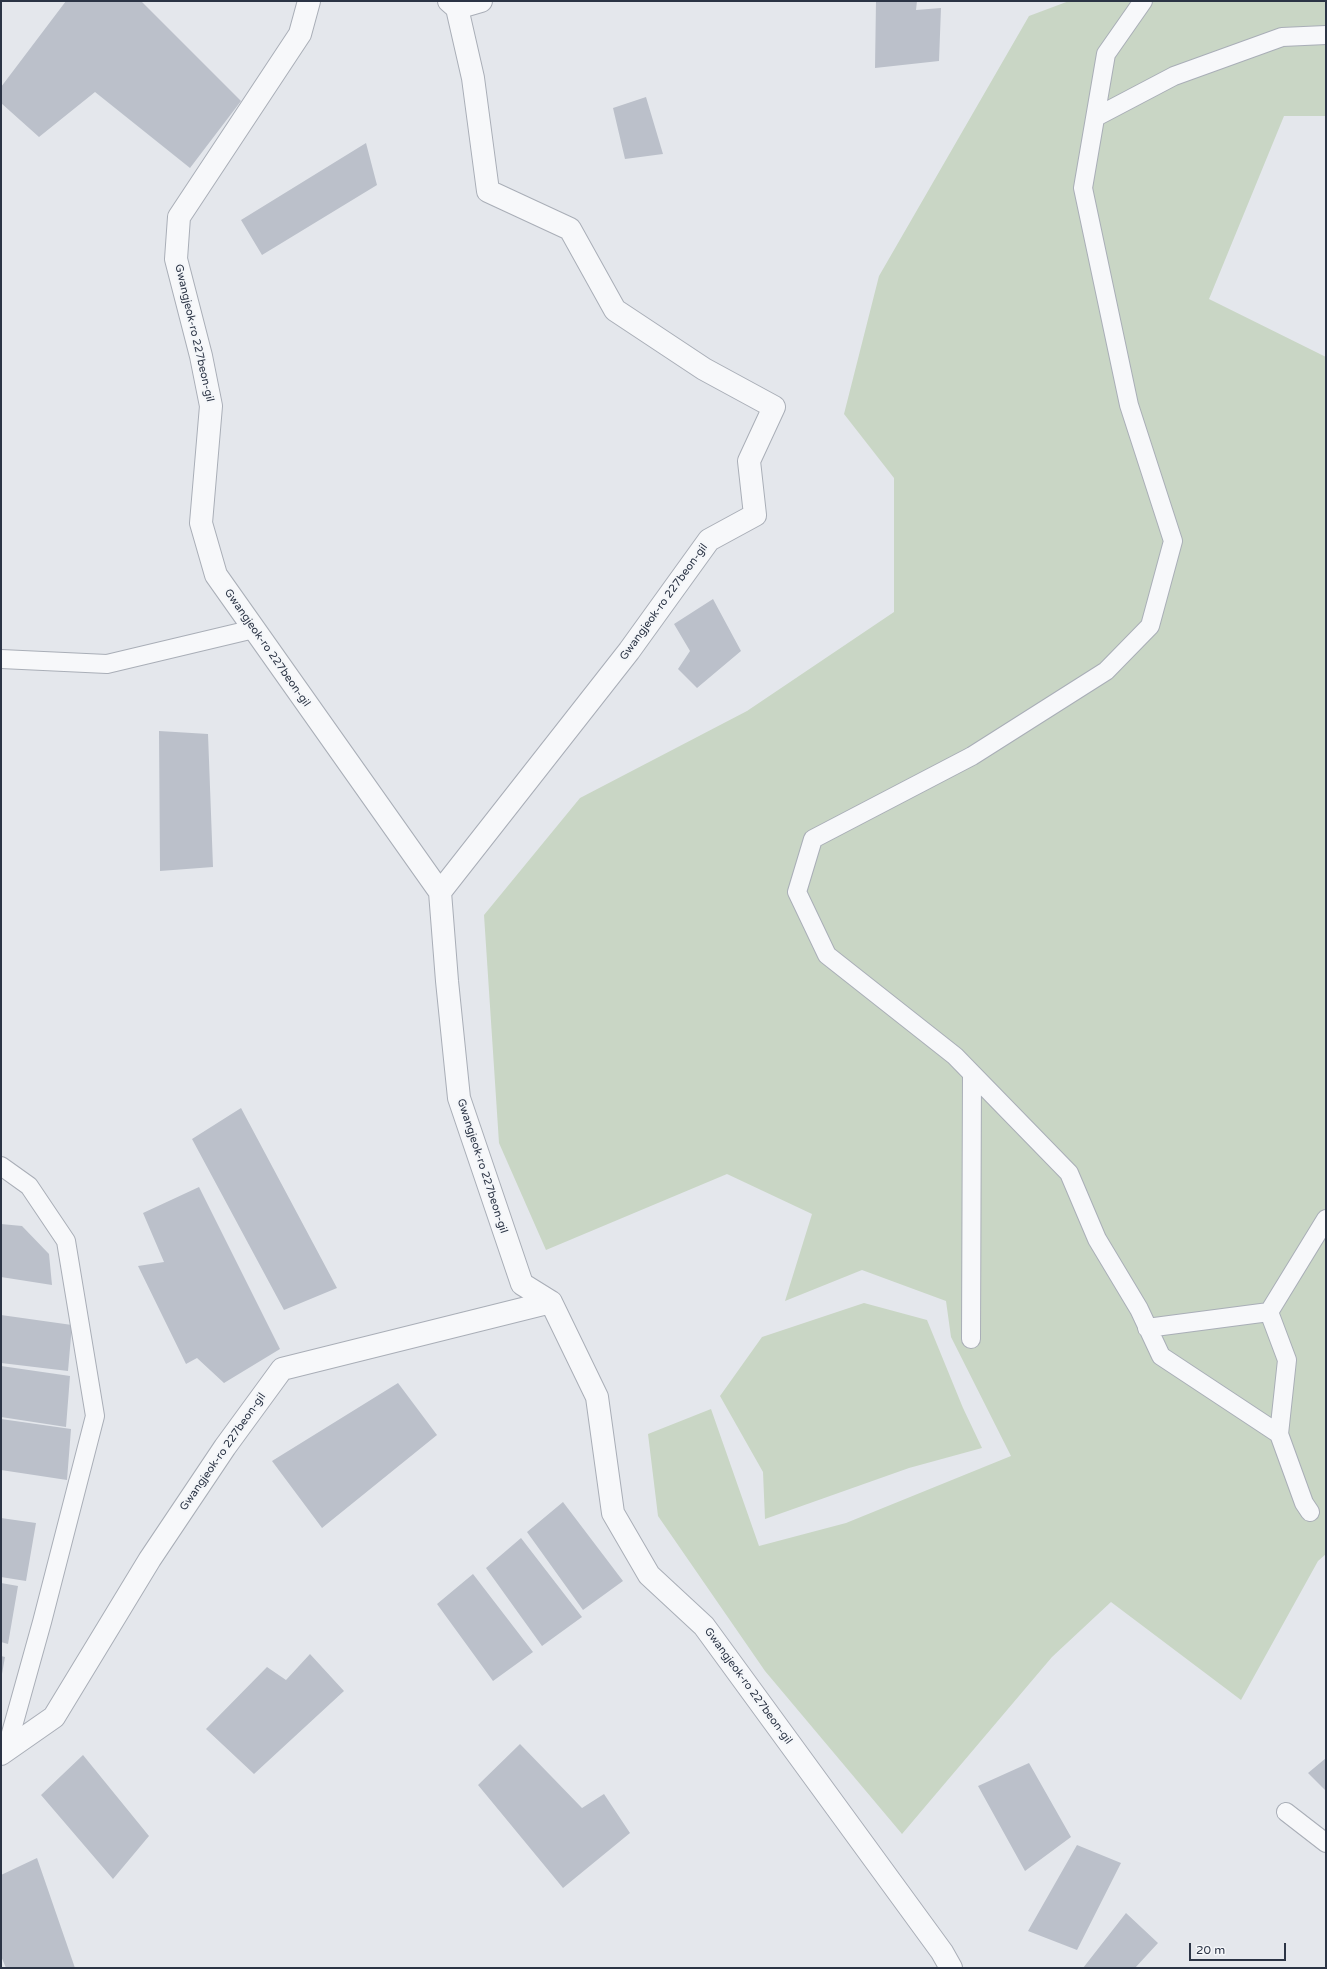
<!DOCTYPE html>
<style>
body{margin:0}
#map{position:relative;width:1327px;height:1969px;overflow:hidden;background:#e4e7ec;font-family:"Varela Round",sans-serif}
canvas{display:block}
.frame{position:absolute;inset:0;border:2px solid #2b3445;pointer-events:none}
.scale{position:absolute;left:1189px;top:1943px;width:97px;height:18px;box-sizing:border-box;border:2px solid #2b3445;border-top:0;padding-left:5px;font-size:12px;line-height:14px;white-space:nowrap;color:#2b3445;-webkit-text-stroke:3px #f4f6f9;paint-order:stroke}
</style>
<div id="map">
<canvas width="1327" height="1969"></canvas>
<div class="frame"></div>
<div class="scale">20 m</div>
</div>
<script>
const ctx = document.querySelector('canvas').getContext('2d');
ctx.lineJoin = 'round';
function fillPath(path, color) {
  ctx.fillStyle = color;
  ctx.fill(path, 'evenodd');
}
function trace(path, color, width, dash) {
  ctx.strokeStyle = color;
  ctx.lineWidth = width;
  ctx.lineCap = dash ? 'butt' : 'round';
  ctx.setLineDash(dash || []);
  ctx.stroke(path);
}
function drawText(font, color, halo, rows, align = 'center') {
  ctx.font = font + ' "Varela Round",sans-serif';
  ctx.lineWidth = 4;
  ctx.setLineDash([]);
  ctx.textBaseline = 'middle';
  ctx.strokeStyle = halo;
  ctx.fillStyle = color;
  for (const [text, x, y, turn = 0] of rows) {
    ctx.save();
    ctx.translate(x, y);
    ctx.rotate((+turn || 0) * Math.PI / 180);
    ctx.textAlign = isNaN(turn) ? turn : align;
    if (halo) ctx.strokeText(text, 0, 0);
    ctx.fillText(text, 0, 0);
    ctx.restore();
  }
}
fillPath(new Path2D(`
 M1069,1H1326V116H1284L1209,299L1326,357V1554L1318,1561L1241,1700L1111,1602L1052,1657L902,1834L765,1671L658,1516L648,1434L711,1409L759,1546L846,1523L1011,1456L951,1337L946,1301L862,1270L785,1301L812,1214L727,1174L546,1250L499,1143L484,915L580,798L747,711L894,612V478L844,414L879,276L1029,16Z
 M864,1303L927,1320L963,1408L982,1448L909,1468L765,1519L763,1472L720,1396L762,1337Z`), '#c9d6c5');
fillPath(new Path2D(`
 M66,1H141L241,101L190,168L95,92L39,137L1,103V87Z
 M876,1H917L916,10L941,8L939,61L875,68Z
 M646,97L663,154L625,159L613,108Z
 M366,143L377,185L262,255L241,220Z
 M713,599L741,651L697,688L678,669L690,651L674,624Z
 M159,731L208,734L213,867L160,871Z
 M241,1108L337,1288L284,1310L192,1139Z
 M199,1187L280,1349L224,1383L197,1358L186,1364L138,1266L164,1262L143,1213Z
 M1,1224L22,1226L49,1254L52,1285L1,1277Z
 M1,1315L72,1325L68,1371L1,1363Z
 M1,1366L70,1376L66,1427L1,1417Z
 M398,1383L437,1435L322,1528L272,1461Z
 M1,1419L71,1429L67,1480L1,1470Z
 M563,1502L623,1581L583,1610L527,1532Z
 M1,1518L36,1523L26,1581L1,1577Z
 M521,1538L582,1617L542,1646L486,1568Z
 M473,1574L533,1652L493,1681L437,1604Z
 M1,1583L18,1586L8,1644L1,1642Z
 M310,1654L344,1691L254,1774L206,1729L267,1667L286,1680Z
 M1,1656L5,1657L2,1674H1Z
 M520,1744L582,1808L604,1794L630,1833L563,1888L478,1785Z
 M83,1755L149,1836L113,1879L41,1795Z
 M1326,1758V1791L1308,1773Z
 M1029,1763L1071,1837L1025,1871L978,1786Z
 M1077,1845L1121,1863L1077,1950L1028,1931Z
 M37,1858L75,1968H6L1,1956V1875Z
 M1126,1913L1158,1943L1135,1968H1083Z`), '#bbc0ca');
const lane = new Path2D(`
 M1143,1L1106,54L1083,188L1129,405L1173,541L1150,626L1106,671L972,756L813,839L797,892L827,955L955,1056L1069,1173L1097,1239L1139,1309L1161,1356L1279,1434L1304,1503L1310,1512
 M1096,117L1174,76L1282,37L1326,35
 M1,659L107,664L254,629
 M1,1166L29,1186L66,1241L95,1416L42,1622L6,1751
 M1147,1328L1269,1312
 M971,1339L972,1074
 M1279,1434L1287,1360L1269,1312L1326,1219
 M1286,1812L1326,1843`);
const street = new Path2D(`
 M309,1L300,34L179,217L176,259L201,356L211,406L201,523L216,575L440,892L447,981L459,1098L522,1284L551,1302L597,1397L613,1513L649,1575L704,1626L942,1952L951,1968
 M457,8L481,1
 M440,892L629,651L709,540L755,515L749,461L774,407L704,369L615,310L570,229L488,191L473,78L457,8L449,1
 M1,1754L54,1717L150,1559L225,1447L282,1369L551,1302`);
trace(lane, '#a9aeb7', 20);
trace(street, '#a9aeb7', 24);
trace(lane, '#f7f8fa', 18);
trace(street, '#f7f8fa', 22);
drawText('11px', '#2b3445', '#f4f6f9', [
 ["Gwangjeok-ro 227beon-gil",194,333,77],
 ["Gwangjeok-ro 227beon-gil",664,602,-54],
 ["Gwangjeok-ro 227beon-gil",267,648,55],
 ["Gwangjeok-ro 227beon-gil",482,1166,72],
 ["Gwangjeok-ro 227beon-gil",223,1452,-55],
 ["Gwangjeok-ro 227beon-gil",748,1686,54]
]);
</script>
